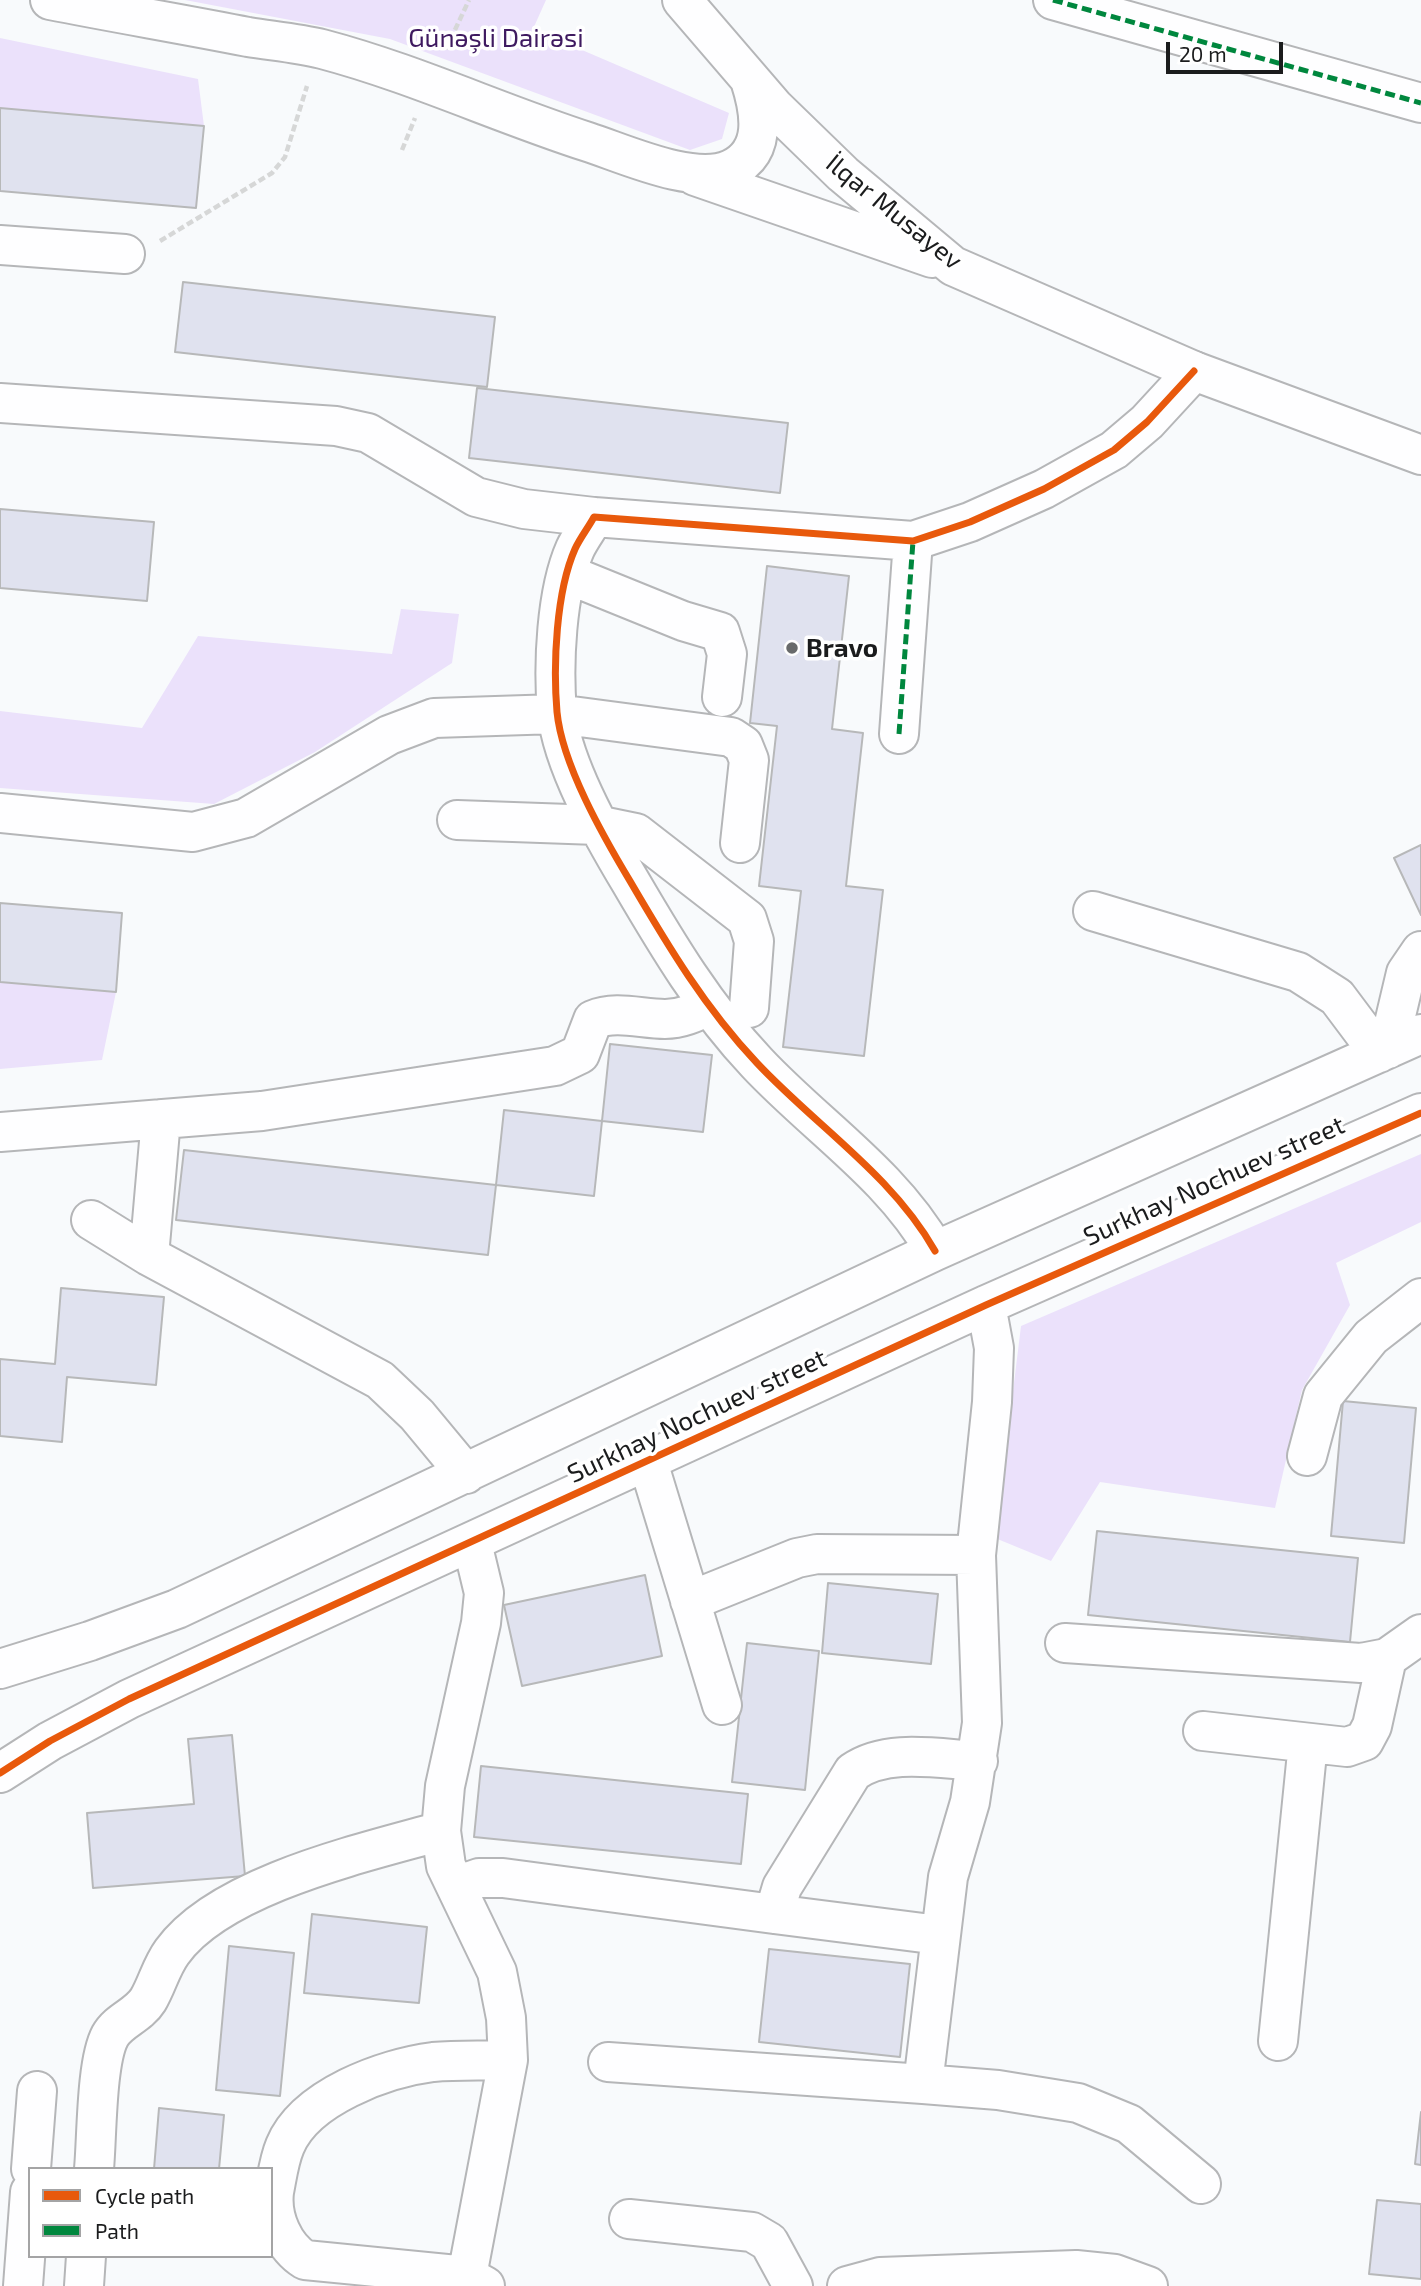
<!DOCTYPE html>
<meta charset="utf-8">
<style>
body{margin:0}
#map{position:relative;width:1421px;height:2286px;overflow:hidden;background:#f8fafc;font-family:"Exo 2",sans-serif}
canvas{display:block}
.legend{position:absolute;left:28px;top:2167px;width:245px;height:91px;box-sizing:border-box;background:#fff;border:2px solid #a4a4a5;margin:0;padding:9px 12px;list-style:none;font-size:21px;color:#1b1c1d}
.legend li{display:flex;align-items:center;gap:14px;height:35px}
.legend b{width:35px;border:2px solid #a4a4a5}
.scale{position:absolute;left:1166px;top:42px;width:117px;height:32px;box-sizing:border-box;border:4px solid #1b1c1d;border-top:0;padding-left:9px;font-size:21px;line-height:24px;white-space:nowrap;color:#1b1c1d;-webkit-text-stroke:5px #fff;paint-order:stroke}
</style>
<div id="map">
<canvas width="1421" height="2286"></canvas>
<ul class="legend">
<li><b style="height:9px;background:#e8590c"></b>Cycle path</li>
<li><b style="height:9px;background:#00873e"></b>Path</li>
</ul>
<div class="scale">20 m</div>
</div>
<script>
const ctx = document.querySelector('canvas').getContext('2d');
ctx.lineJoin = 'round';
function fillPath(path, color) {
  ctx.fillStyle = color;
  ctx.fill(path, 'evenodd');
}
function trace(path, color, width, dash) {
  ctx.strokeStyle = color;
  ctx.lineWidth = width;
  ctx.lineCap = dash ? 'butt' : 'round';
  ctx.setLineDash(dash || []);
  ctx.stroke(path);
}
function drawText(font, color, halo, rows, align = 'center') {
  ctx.font = font + ' "Exo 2",sans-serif';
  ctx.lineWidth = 7;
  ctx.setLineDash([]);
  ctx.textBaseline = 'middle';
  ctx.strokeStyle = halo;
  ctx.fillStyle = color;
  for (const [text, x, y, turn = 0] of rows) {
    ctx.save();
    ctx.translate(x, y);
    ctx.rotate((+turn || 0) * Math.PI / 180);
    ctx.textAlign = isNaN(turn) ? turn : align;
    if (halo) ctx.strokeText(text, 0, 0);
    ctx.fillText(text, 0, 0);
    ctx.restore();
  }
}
fillPath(new Path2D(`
 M185,0H546L533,29L729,113L722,139L690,150L390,39Z
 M0,38L198,79L204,126L0,108Z
 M401,609L459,614L452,663L315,752L214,804L0,788V711L142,728L198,636L392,654Z
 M0,982L116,992L102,1060L0,1069Z
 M1421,1154V1222L1336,1263L1350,1305L1302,1390L1275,1508L1100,1482L1051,1561L995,1538L1021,1326Z`), '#ebe1fb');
const building = new Path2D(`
 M0,108L204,126L196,208L0,191Z
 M183,282L495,317L487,387L175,352Z
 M477,388L788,423L780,493L469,458Z
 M0,509L154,522L147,601L0,588Z
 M767,566L849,576L832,729L863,733L846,886L883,890L864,1056L783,1047L801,891L759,886L777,726L750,723Z
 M1421,845V915L1394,858Z
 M0,903L122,913L116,992L0,982Z
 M610,1044L712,1055L703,1132L602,1121Z
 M504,1110L602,1121L594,1196L496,1185Z
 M184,1150L496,1185L488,1255L176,1220Z
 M61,1288L164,1297L156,1385L67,1377L62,1442L0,1436V1359L55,1364Z
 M1343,1401L1416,1408L1404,1543L1331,1536Z
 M1097,1531L1358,1558L1350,1642L1088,1615Z
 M645,1575L662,1656L522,1686L504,1605Z
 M828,1583L938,1594L931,1664L822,1653Z
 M747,1643L819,1651L805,1790L732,1782Z
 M232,1735L245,1876L93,1888L87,1813L194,1804L188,1739Z
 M481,1766L748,1794L741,1864L474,1837Z
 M312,1914L427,1927L419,2003L304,1993Z
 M229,1946L294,1953L280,2096L216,2090Z
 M769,1949L910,1964L900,2057L759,2042Z
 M159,2108L224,2115L219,2169H154Z
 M1421,2112V2165L1415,2164Z
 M1377,2200L1421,2204V2279L1369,2274Z`);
fillPath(building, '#e0e2ef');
trace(building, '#b7b8b9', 2);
const minor = new Path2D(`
 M1053,0L1421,103
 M0,245L125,254
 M0,403L336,426L368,433L476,497L524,509L594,517
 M567,574L683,621L720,632L727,654L722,697
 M899,734L913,541
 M0,813L193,832L246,818L389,735L434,718L557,714L731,737L743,745L749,760L740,843
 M457,820L597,825L636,833L747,919L754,941L749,1008
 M1093,911L1298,972L1337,997L1379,1053
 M1388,1049L1406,973L1421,951
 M0,1132L262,1111L555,1066L580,1054L593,1020C616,1010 641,1019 665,1019C681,1019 694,1013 708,1006
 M91,1220L149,1256L380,1380L417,1415L466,1474
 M935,1251C892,1175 816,1126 757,1063C705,1008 668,946 630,881C603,836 562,764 557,712C553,665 556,592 575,549C580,538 588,528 594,517L913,541L970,522L1044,489L1114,450L1147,422L1194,371
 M149,1256L161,1119
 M1307,1456L1323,1396L1371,1337L1421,1298
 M648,1462L722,1705
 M472,1543L484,1593L481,1623L445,1786L441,1831L446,1866L497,1972L506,2018L508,2060C483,2061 458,2060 433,2062C385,2068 305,2097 285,2146C279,2160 277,2177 274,2192C271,2218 284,2247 305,2260L467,2276L485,2286
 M690,1601L797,1558L817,1554L976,1555
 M1065,1643L1361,1663L1387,1658L1421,1634
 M0,1669L90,1641L177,1609L935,1251L1421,1034
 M1203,1731L1347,1747L1364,1741L1372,1726L1387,1658
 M0,1773L50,1741L129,1699L986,1305L1421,1113
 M456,1886L479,1878H503L774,1914L782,1887L853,1772C887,1748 939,1759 978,1761
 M774,1914L939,1935
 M1278,2041L1308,1743
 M608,2062L923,2084L998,2090L1078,2103L1129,2124L1201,2184
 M923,2084L948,1877L970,1802L982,1723L976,1555L992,1402L994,1348L986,1305
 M31,2169L37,2091
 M94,2169C97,2137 96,2062 110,2036C119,2020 138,2016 148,2000C157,1985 161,1967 172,1952C220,1885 363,1853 441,1831
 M629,2219L752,2232L769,2242L793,2286
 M467,2276L508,2060
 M23,2286L30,2192
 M84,2286L86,2256
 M847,2286L880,2277L1076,2270L1115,2274L1148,2286`);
const major = new Path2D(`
 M50,0C116,13 182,24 248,37C273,41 298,43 322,49C413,73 498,113 588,142C625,154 694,186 731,169C768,152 760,111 750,80
 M682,0L774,107L843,174L953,266L1194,371L1421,455
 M695,176L932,258`);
trace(minor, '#b5b6b8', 42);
trace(major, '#b5b6b8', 42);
trace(new Path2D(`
 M446,49L469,0
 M402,150L415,118
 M160,241L272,173L285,157L307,86`), '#d6d7d7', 4.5, [7, 3.5]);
trace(minor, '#fefeff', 38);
trace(major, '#fefeff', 38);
trace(new Path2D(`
 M1053,0L1421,103
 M899,734L913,541`), '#00873e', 5, [10, 5]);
trace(new Path2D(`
 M935,1251C892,1175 816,1126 757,1063C705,1008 668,946 630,881C603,836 562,764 557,712C553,665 556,592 575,549C580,538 588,528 594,517L913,541L970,522L1044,489L1114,450L1147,422L1194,371
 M0,1773L50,1741L129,1699L986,1305L1421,1113`), '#e8590c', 7);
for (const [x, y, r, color] of [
 [792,648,7,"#686a6b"]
]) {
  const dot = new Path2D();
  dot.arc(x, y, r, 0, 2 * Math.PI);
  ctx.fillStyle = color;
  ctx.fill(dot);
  trace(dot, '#fff', 2.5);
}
drawText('26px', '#3f1a60', '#fff', [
 ["Günəşli Dairəsi",496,38]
]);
drawText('26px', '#1b1c1d', '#fff', [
 ["İlqar Musayev",894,212,39],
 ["Surkhay Nochuev street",1214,1181,-24],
 ["Surkhay Nochuev street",697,1416,-25]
]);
drawText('bold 26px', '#1b1c1d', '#fff', [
 ["Bravo",806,648]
], 'left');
</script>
